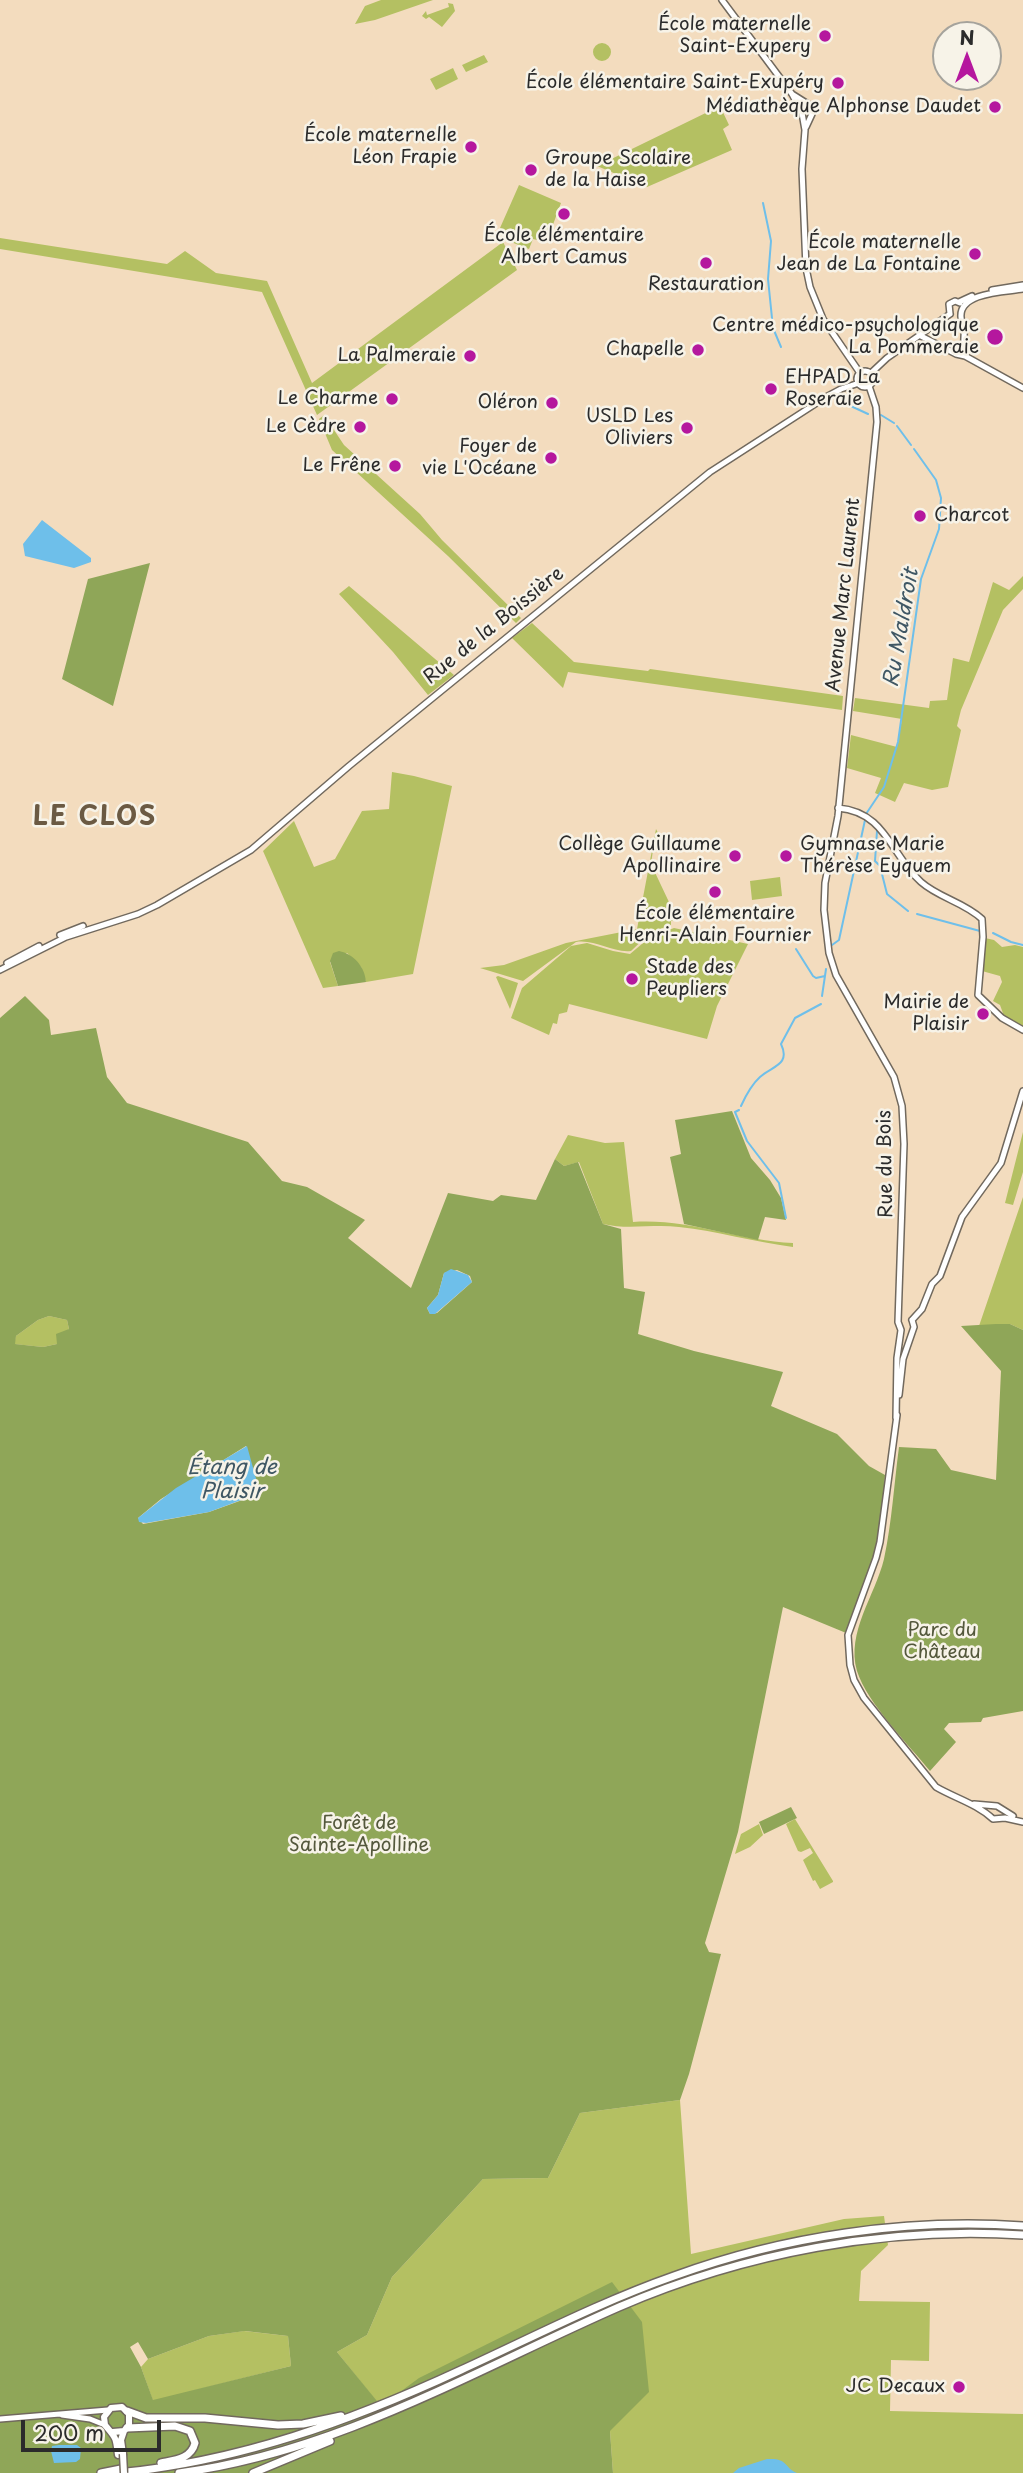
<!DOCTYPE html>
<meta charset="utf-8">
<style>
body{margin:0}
#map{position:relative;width:1023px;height:2473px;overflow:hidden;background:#f3dcbe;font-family:"Playpen Sans",sans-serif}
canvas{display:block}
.north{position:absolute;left:932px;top:21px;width:70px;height:70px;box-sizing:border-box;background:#f7f3e8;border:2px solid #a5a39c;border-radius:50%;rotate:0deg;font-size:19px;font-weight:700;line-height:28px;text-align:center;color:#2b2b2b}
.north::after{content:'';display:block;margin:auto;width:24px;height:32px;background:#b5179e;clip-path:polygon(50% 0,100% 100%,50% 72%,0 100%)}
.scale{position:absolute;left:21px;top:2420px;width:140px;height:32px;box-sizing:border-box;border:4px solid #2b2b2b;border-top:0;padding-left:9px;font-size:21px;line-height:24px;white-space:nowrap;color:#2b2b2b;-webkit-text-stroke:5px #f7f3e8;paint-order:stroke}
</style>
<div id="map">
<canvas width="1023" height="2473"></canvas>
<div class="north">N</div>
<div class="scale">200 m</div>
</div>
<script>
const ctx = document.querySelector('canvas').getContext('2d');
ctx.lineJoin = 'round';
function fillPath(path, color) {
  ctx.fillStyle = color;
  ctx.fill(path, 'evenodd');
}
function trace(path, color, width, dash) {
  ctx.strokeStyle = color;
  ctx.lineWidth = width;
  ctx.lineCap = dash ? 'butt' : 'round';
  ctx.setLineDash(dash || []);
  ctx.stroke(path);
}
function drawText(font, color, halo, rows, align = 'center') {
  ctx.font = font + ' "Playpen Sans",sans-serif';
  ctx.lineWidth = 5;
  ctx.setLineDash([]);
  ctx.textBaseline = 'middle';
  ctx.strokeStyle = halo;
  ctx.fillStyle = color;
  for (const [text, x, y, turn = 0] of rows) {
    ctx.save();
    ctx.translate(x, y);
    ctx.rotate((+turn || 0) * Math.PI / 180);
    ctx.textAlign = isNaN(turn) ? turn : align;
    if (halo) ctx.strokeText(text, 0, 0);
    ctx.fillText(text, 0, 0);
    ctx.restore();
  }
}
fillPath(new Path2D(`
 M381,0H433L375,20L355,24L365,6Z
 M448,3L453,4L455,11L442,27L429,17L426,19L422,16L426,11L427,15L449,7Z
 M593 52a9 9 0 1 1 18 0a9 9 0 1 1-18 0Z
 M484,55L488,62L466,72L462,65Z
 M453,68L458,79L436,90L430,79Z
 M720,106L729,125L723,129L732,150L647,187L597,166Z
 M519,185L561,203L551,230L543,231L537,240L533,239L529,249L511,242L500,228Z
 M0,238L167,264L185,251L216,273L267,281L312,383L503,242L517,270L317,415L262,292L0,249Z
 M324,415L344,445L420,514L442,540L521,618L516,623L448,556L332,450L319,419Z
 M1023,576V589L1003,610L961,710L957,726L961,730L948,787L932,790L904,783L895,802L875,793L881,778L847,768L851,735L897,747L902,719L853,711L855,698L929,708L930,701L947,700L953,658L969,662L993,582L1009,590Z
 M349,586L454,675L428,695L393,652L339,594Z
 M532,623L574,662L648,671L650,669L843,696L842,710L568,672L563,688L512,638Z
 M392,772L414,776L452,786L413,974L366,982L361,967L347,953L330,962L338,986L323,988L263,851L294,821L314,867L335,859L362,811L389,809Z
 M656,829L664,845L653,850L651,864L677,919L671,921V925L650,933L631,951C612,953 595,939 576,942L523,981L480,968L504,965L566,943L637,929Z
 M780,877L782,896L752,900L750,881Z
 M674,928L748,944L717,1006L707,1039L569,1004L567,1012L559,1014L557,1024L553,1023L549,1035L511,1018L522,988L571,946L587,943L613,951L630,954L649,938Z
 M985,938L994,940L1002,947L1015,945L1023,947V1027L1004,1016L1000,1005L993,1001L1002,982L1000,976L982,971Z
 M498,976L518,983L510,1009L496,977Z
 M1023,1132V1172L1013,1205L1005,1203Z
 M568,1135L605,1143L624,1142L633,1222C688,1218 739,1241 793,1243V1247C754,1242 717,1231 679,1227C653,1224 627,1230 603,1224L579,1162L564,1166L555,1159Z
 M1023,1197V1330L1010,1324L979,1326Z
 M49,1316L67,1320L69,1329L57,1344L43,1347L14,1344L16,1336L38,1320Z
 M795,1819L833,1881V1882L820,1889L815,1880L813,1881L803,1860L813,1853L810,1848L801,1852L798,1851L786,1824Z
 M759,1824L763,1835L750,1847L735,1854L741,1834Z
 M680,2100L691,2254L844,2219L884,2216L888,2245L861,2271L859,2301L930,2302L929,2361L891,2360L890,2411L1023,2414V2473H613L610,2431L380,2406L337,2352L367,2335L392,2277L483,2179L548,2178L580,2113Z
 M244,2331L288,2336L291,2366L153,2401L141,2367L148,2359L209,2336Z`), '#b4c062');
fillPath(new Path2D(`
 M150,563L113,706L62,679L88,579Z
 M339,951C354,954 365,967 366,982L338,986L330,961L333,953Z
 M25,996L49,1020L51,1035L96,1028L107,1077L127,1103L248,1142L282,1181L307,1187L365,1220L348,1238L411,1288L448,1193L493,1201L501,1195L536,1200L555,1159L564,1166L578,1162L603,1224L621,1229L624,1288L645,1292L638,1334L694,1351L783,1372L771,1406L837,1434L869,1466L885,1475L880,1542L851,1635L783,1607L738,1832L705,1943L709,1952L721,1954L689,2074L680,2100L580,2113L548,2178L483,2179L392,2277L367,2335L337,2352L381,2406L419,2378L612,2282L642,2322L649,2392L610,2431L613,2473H0V1018ZM457,1270L470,1276L472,1282L437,1313L430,1314L427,1308L438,1295L444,1273ZM49,1316L67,1320L69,1329L56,1334L57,1344L43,1347L15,1344L16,1336L38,1320ZM246,1446L259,1494L209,1512L143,1524L138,1518L161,1499ZM245,2331L288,2336L291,2366L153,2400L141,2367L130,2347L138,2342L148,2359L209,2336Z
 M732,1111L751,1158L770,1180L781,1198L786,1220L765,1217L758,1240L684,1224L670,1157L681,1154L675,1120Z
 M996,1324H1010L1023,1330V1711L983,1718L981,1722L949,1723L944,1729L956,1742L930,1771C909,1745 867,1703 857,1671C846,1632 875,1596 884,1559C892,1522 894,1484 899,1447L936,1449L951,1470L996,1480L1001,1371L961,1326Z
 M791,1807L797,1818L764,1834L759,1822Z`), '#8fa658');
fillPath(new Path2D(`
 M42,520L91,558V562L74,568L25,556L23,544Z
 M451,1269L468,1275L472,1282L435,1314H430L427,1308L438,1295L444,1273Z
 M247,1446L260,1493L209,1512L146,1523L139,1522L138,1518L176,1488Z
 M59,2445H77L81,2448L80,2459L76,2462L54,2463L51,2451L52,2446Z
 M767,2459C789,2458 783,2467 797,2473H733L739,2468Z`), '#6ebfea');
trace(new Path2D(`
 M763,203L771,241L768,279L773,328L781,347
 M838,400L868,414
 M881,415L894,423
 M897,426L911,445
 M866,814L884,787L898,742L921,579L939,529L941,498L936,480L914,449
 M877,831L875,861L880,866L887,894L908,911
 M917,914L980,931
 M993,933L1011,942L1023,945
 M832,945L839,940L865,820
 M796,949L813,976L816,978L825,976
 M822,996L826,969
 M741,1106C746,1095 751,1085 760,1077C772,1066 791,1065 781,1044L795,1018L821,1004
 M739,1110L735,1112L747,1141L779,1183L786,1218`), '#6ebfea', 2);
const secondary = new Path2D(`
 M722,0L792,94L802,113L805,130L802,169L806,268L810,287L823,319L860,373
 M792,94L811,106L812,114L806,127
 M992,290L1023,285
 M959,302L972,296
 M950,314L949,304L955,301L960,303
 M919,335L956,354L965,356L1023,388
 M965,356C962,346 965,338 964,328C963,324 961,321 961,317C959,292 1006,292 1023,289
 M857 379a8 8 0 1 1 16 0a8 8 0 1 1-16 0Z
 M871,373L887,358L950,314
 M869,386L876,407L877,422L838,816L825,883L824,910L829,953L836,975L894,1077L902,1106L904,1144L898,1322L901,1330L897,1358L896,1418
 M838,808C886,812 890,854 921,882C939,898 964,902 982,919L983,937L978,995L1002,1018L1023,1030
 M60,935L83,926
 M7,963L39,946
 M0,970L66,937L138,914L157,905L251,850L349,766L710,472L826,397L841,389L859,383
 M912,1320L922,1309L932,1284L940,1276L962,1217L1001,1163L1023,1091
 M899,1395L903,1359L914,1327L912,1320
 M897,1415L880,1542L876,1558L848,1635L850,1665L854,1680L864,1698L936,1787C955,1798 977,1804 993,1819L1005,1818L1023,1822
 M974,1804L997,1806L1013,1816
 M62,2415L90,2419L105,2425
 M0,2419L108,2410`);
const primary = new Path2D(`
 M113,2432L124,2431L129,2425V2414L122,2407L111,2408L104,2417L105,2425C116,2438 116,2437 118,2455
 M123,2454L121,2440L124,2431`);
const highway = new Path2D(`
 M127,2411L146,2418H205L278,2425L303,2424L341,2416
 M127,2428L175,2426L190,2431L195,2443C191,2459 175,2460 161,2463
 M101,2473L121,2469
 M117,2473C238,2462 351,2421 461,2370C531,2338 600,2302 674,2276C784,2236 906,2218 1023,2226
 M179,2473C338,2452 475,2370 619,2307C744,2253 887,2226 1023,2235
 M253,2473L330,2441`);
trace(secondary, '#71695e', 8);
trace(primary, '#71695e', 9);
trace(highway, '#71695e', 10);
trace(secondary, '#fff', 5);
trace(primary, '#fff', 6);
trace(highway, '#fff', 7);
const primaryBridge = new Path2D(`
 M123,2454L124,2473`);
trace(primaryBridge, '#71695e', 9, []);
trace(primaryBridge, '#fff', 6);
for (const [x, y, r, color] of [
 [825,36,7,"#b5179e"],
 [838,83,7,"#b5179e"],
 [995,107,7,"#b5179e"],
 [471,147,7,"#b5179e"],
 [531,170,7,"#b5179e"],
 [564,214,7,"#b5179e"],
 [975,254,7,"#b5179e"],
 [706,263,7,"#b5179e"],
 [995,337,9,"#b5179e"],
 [698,350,7,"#b5179e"],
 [470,356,7,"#b5179e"],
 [771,389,7,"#b5179e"],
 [392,399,7,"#b5179e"],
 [552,403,7,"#b5179e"],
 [360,427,7,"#b5179e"],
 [687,428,7,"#b5179e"],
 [551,458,7,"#b5179e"],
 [395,466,7,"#b5179e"],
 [920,516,7,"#b5179e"],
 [735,856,7,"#b5179e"],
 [786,856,7,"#b5179e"],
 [715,892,7,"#b5179e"],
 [632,979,7,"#b5179e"],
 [983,1014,7,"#b5179e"],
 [959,2387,7,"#b5179e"]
]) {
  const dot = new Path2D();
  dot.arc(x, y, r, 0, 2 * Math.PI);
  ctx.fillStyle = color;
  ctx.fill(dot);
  trace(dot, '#f7f3e8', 2.5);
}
drawText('19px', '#2b2b2b', '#f7f3e8', [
 ["École maternelle",811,25],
 ["Saint-Exupery",811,47],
 ["École élémentaire Saint-Exupéry",824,83],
 ["Médiathèque Alphonse Daudet",981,107],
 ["École maternelle",457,136],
 ["Léon Frapie",457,158],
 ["Groupe Scolaire",545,159,"left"],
 ["de la Haise",545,181,"left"],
 ["École élémentaire",564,236,"center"],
 ["Albert Camus",564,258,"center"],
 ["École maternelle",961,243],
 ["Jean de La Fontaine",961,265],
 ["Restauration",706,285,"center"],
 ["Centre médico-psychologique",979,326],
 ["La Pommeraie",979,348],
 ["Chapelle",684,350],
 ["La Palmeraie",456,356],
 ["EHPAD La",785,378,"left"],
 ["Roseraie",785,400,"left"],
 ["Le Charme",378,399],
 ["Oléron",538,403],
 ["USLD Les",673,417],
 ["Oliviers",673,439],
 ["Le Cèdre",346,427],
 ["Foyer de",537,447],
 ["vie L'Océane",537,469],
 ["Le Frêne",381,466],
 ["Charcot",934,516,"left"],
 ["Collège Guillaume",721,845],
 ["Apollinaire",721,867],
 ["Gymnase Marie",800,845,"left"],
 ["Thérèse Eyquem",800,867,"left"],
 ["École élémentaire",715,914,"center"],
 ["Henri-Alain Fournier",715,936,"center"],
 ["Stade des",646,968,"left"],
 ["Peupliers",646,990,"left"],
 ["Mairie de",969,1003],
 ["Plaisir",969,1025],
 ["JC Decaux",945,2387]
], 'right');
drawText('19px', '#2b2b2b', '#f7f3e8', [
 ["Avenue Marc Laurent",844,595,-84],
 ["Rue de la Boissière",494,626,-39],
 ["Rue du Bois",886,1164,-91]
]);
drawText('19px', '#54583c', '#f7f3e8', [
 ["Parc du",942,1631],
 ["Château",942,1653],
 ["Forêt de",359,1824],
 ["Sainte-Apolline",359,1846]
]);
drawText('italic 21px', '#3f5764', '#f7f3e8', [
 ["Ru Maldroit",902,628,-80],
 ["Étang de",232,1468],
 ["Plaisir",232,1492]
]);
ctx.letterSpacing = '2px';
drawText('bold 26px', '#6b5a43', '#f7f3e8', [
 ["LE CLOS",95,818]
]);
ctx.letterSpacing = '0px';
</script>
